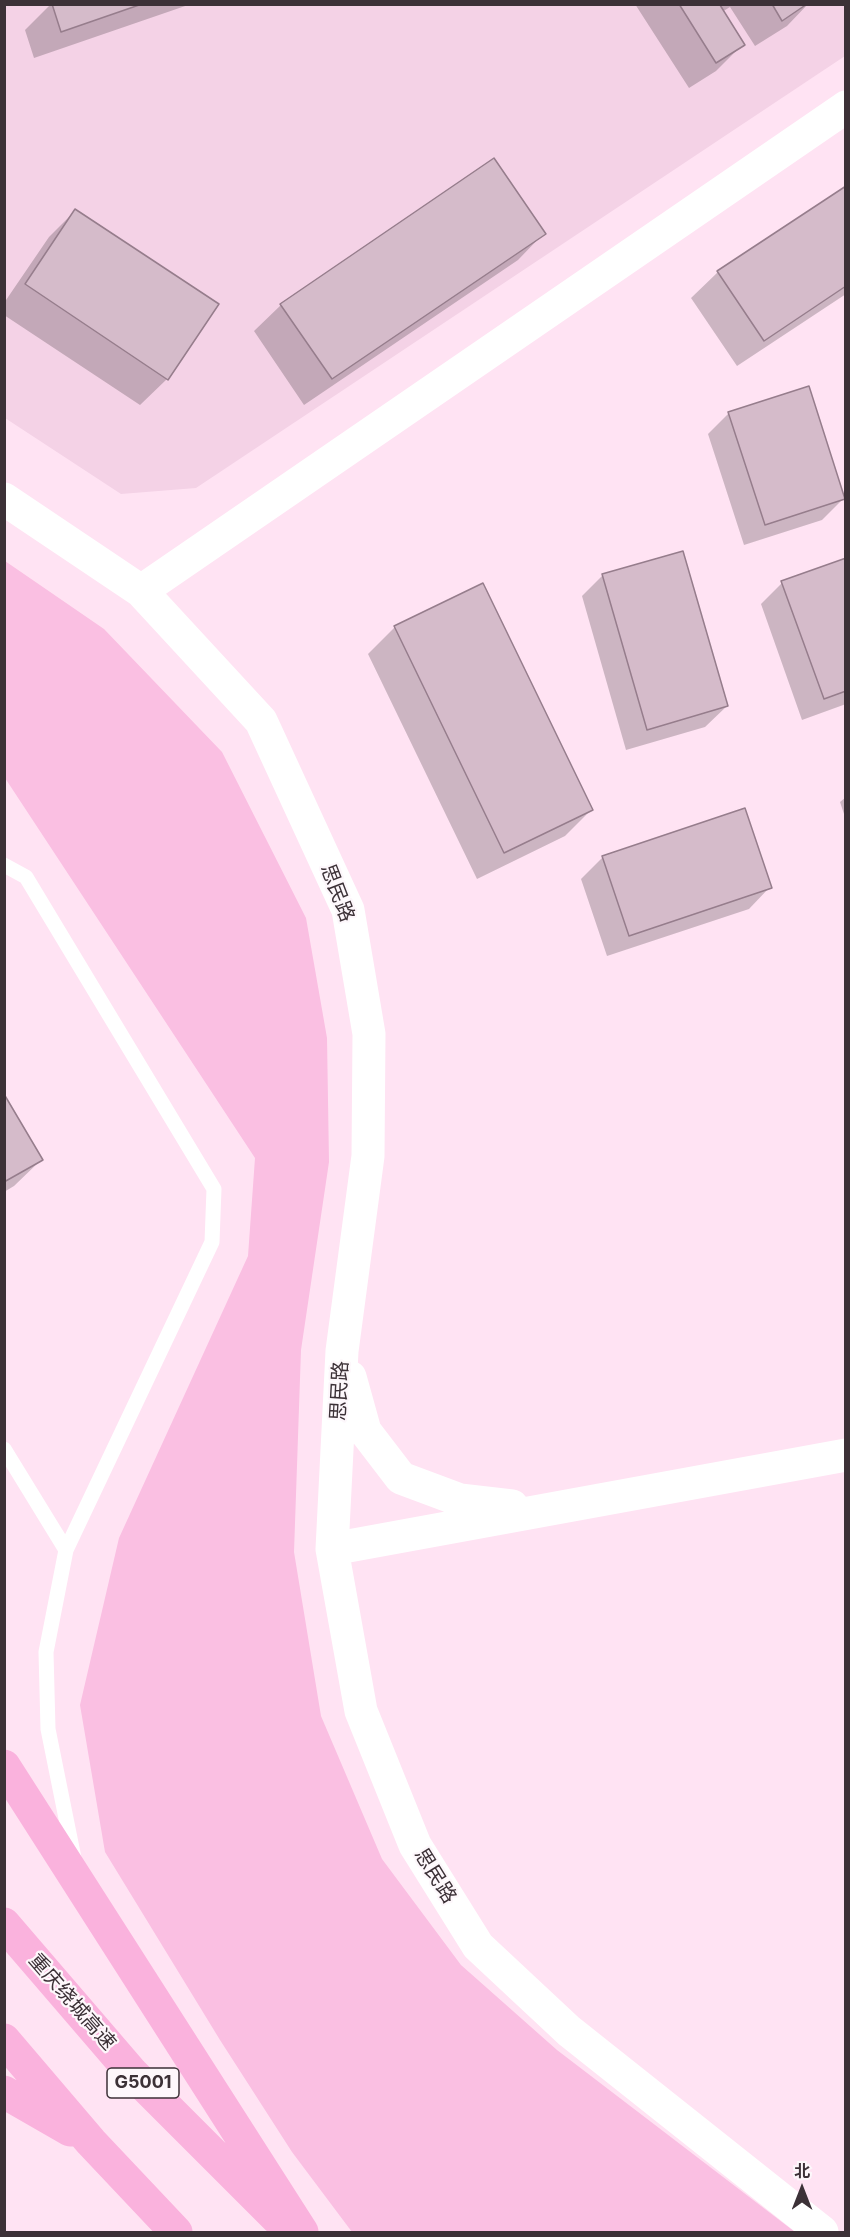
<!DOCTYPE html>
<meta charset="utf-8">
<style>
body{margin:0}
#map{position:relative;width:850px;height:2237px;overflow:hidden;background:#ffe3f3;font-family:Inter,"Noto Sans SC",sans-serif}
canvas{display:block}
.frame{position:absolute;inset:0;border:6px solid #3c3137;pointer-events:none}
.north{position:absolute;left:772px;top:2159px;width:60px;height:60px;-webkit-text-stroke:4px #fdf7fb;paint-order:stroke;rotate:0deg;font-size:16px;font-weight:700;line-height:24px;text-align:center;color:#3c3137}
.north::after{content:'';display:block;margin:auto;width:21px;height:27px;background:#3c3137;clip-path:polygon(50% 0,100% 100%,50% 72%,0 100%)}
</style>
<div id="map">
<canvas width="850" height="2237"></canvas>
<div class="frame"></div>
<div class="north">北</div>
</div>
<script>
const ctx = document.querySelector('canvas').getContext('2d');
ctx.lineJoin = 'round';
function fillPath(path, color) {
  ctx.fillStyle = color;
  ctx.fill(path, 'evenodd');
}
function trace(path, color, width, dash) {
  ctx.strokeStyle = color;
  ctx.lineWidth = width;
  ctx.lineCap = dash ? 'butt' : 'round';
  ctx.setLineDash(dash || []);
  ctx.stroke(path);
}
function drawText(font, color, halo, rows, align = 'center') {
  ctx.font = font + ' Inter,"Noto Sans SC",sans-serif';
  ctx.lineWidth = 4.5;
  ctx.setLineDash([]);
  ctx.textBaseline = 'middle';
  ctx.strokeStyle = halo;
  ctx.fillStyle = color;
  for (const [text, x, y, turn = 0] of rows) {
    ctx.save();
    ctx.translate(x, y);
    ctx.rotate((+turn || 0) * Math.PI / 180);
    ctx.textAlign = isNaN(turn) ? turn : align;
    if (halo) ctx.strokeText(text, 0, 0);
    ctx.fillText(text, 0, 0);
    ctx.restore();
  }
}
fillPath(new Path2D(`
 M4,5H845V56L196,488L121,494L5,418Z`), '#f4d2e6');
fillPath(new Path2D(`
 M5,561L104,629L222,752L306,918L327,1038L329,1162L301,1350L294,1552L321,1716L382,1859L461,1965L557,2050L795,2232H352L292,2152L220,2040L105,1852L80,1705L119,1538L248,1256L255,1158L5,778Z`), '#fabfe2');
fillPath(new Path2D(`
 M51,4H191L34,58L25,30Z
 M635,4H808L787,26L755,46L730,7L722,12L743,44L716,71L689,88Z
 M846,187V294L737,366L691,298L718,272Z
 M75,211L167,379L140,405L4,315V303L49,237Z
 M544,233L518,260L304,405L254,331L281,305Z
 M729,413L843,499L822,520L744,545L708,434Z
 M846,560V704L802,720L761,604L782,583Z
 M603,575L727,706L705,727L626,750L582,596Z
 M483,585L592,809L565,836L477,879L368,654L395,627Z
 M846,797V820L840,802Z
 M744,810L770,887L749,909L607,956L581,879L602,858Z
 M4,1097L41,1160L14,1186L4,1192Z`), '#0003');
const building = new Path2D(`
 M52,4H142L61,32Z
 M679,4H721L720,5L745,45L716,63Z
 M772,4H807L782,21Z
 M494,158L546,234L332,379L280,304Z
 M846,186V286L764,341L717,271Z
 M75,209L219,304L168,380L25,284Z
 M809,386L845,499L765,525L728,412Z
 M683,551L728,706L647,730L602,574Z
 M846,558V691L824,699L781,581Z
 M483,583L593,810L504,853L394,626Z
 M745,808L772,888L629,936L602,856Z
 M4,1094L43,1160L4,1182Z`);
fillPath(building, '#d5bbca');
trace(building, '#967d8c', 1.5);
trace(new Path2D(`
 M4,865L26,877L214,1189L212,1242L66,1550L46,1652L48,1729L74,1858
 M4,1449L66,1550`), '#fff', 15);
trace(new Path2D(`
 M4,499L141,591L261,721L348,910L369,1034L368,1156L342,1351L332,1549L361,1711L415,1845L478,1946L569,2031L822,2232
 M141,591L846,107
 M350,1377L365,1431L401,1478L460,1500L512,1506
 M332,1549L846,1455`), '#fff', 33);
trace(new Path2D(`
 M4,1766L302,2232
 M4,1924L132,2073L277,2218
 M4,2040L91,2142L176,2232
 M4,2092L70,2130`), '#fab2dd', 33);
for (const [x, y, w] of [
 [143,2083,72]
]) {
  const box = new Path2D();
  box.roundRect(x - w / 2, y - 15, w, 30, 4.5);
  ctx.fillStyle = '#fdf7fb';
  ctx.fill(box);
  trace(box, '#3c3137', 1.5);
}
drawText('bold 18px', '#3c3137', null, [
 ["G5001",143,2083]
]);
drawText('20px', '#3c3137', '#fdf7fb', [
 ["思民路",337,893,69],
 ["思民路",340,1391,-87],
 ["思民路",435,1876,58],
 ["重庆绕城高速",72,2002,49]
]);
</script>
